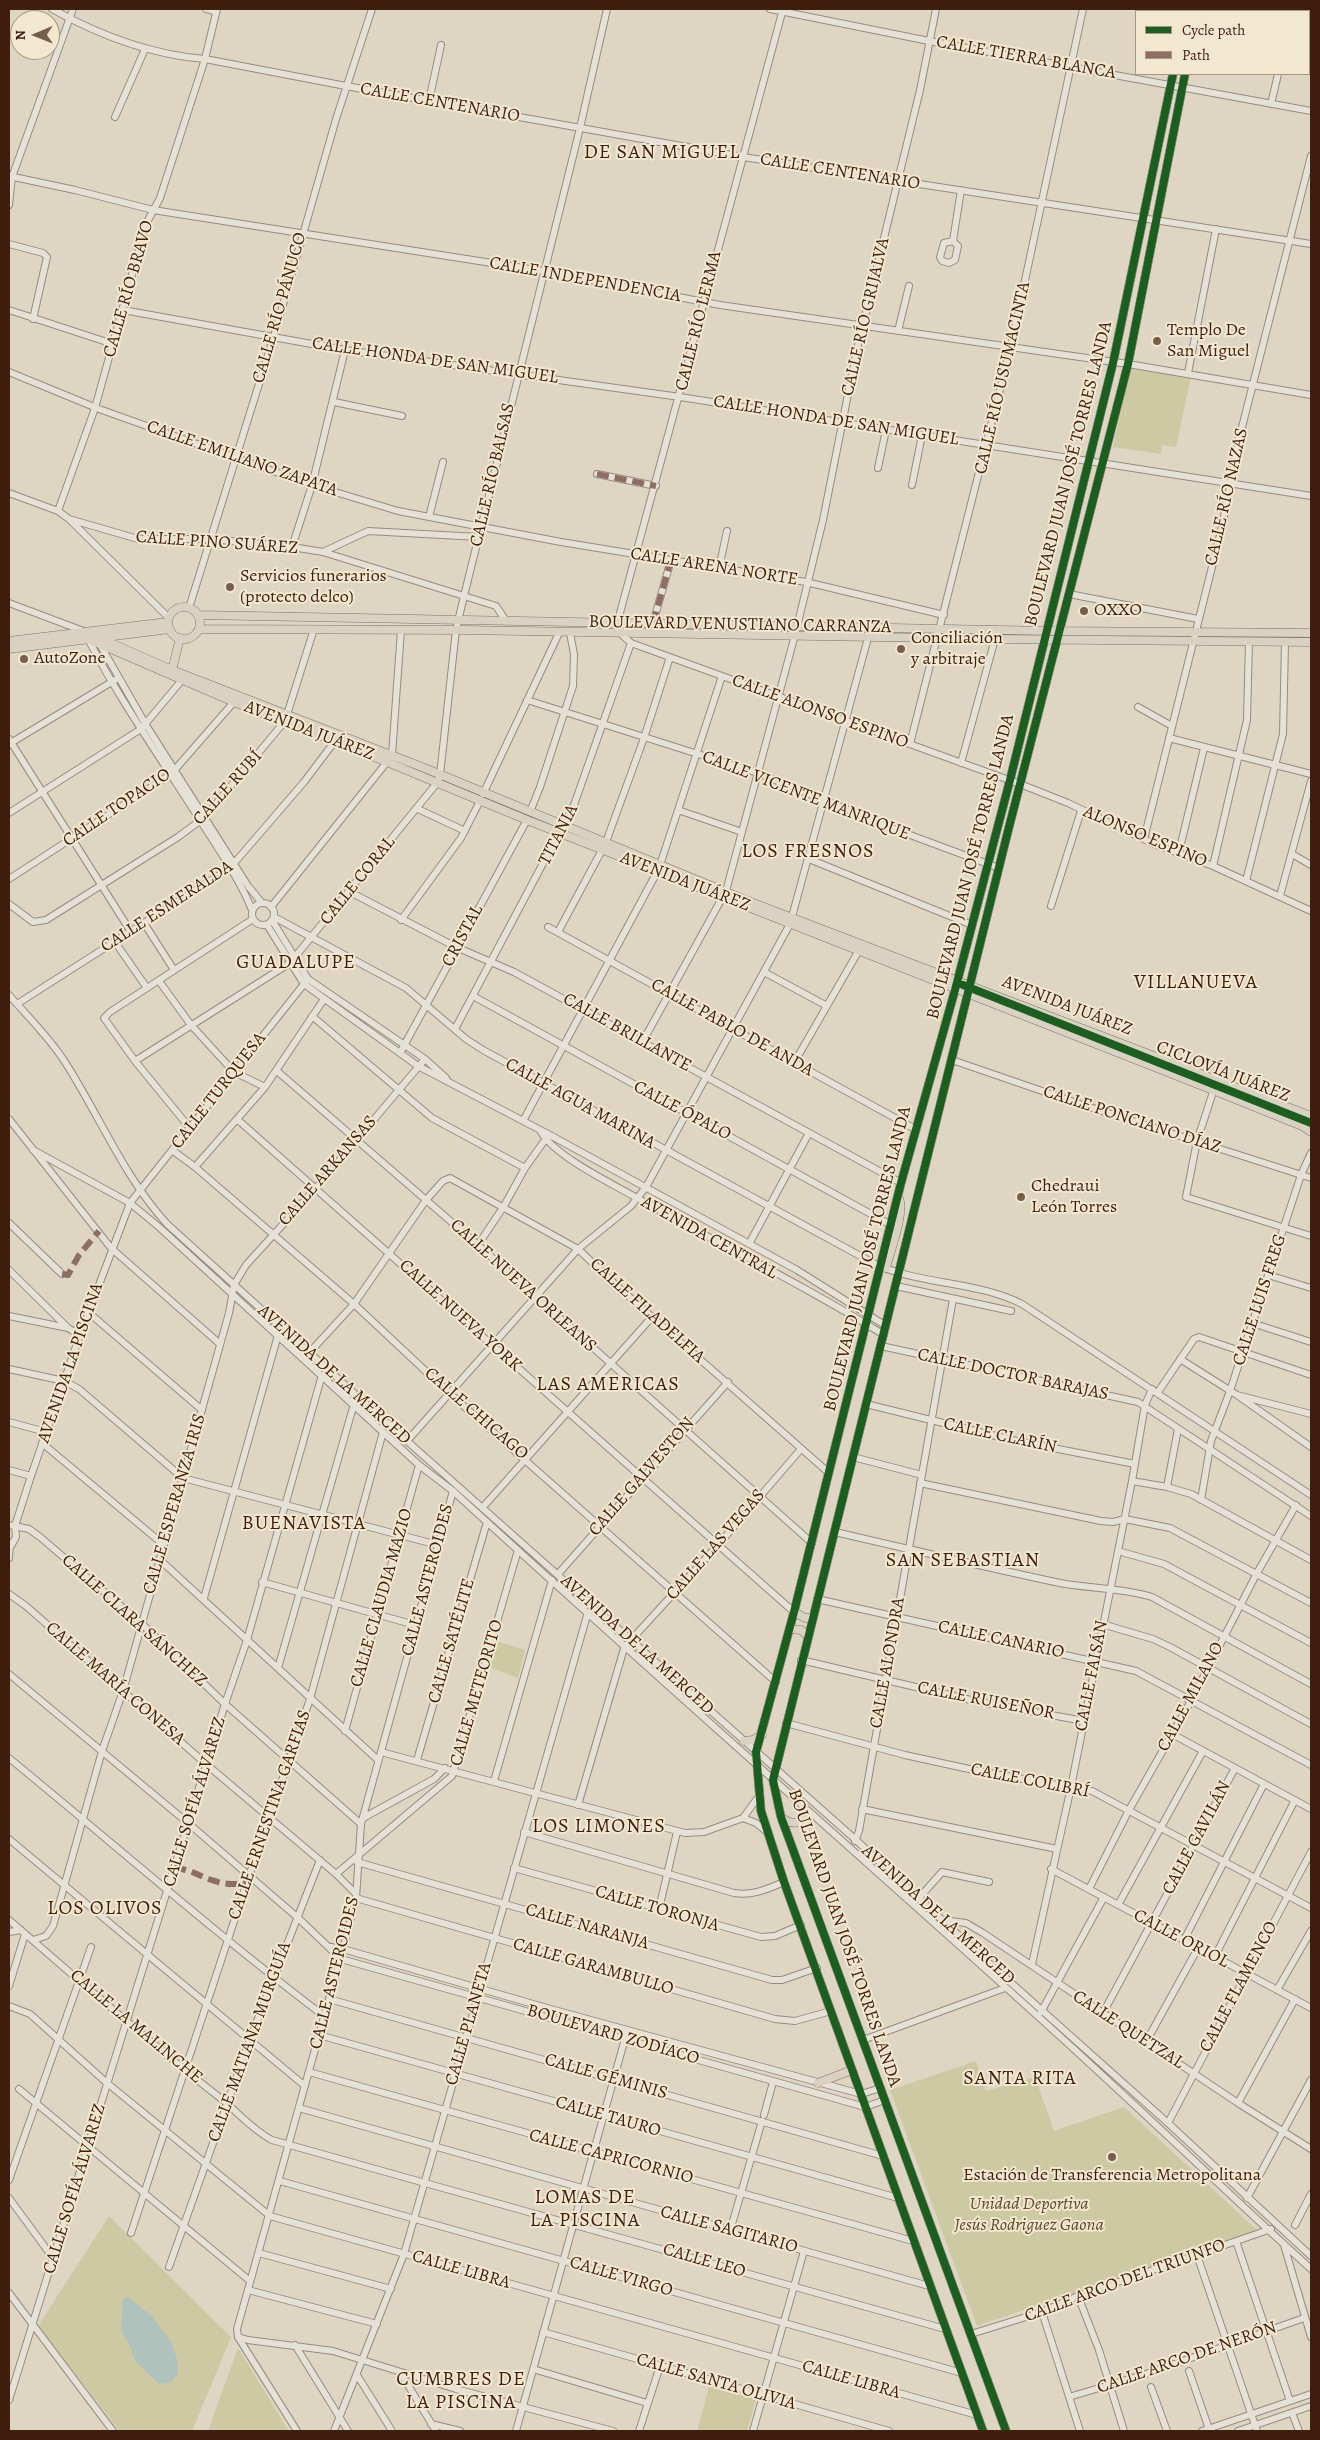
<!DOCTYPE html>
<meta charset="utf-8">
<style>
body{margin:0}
#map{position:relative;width:1320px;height:2440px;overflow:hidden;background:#ded6c2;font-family:Alegreya,serif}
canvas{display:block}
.frame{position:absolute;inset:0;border:10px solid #401e0d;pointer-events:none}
.legend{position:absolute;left:1135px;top:10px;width:175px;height:65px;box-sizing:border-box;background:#f2e8cf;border:1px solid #ab9781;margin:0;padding:6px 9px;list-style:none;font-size:15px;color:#401e0d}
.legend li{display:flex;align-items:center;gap:10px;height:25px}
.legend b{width:25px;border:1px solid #ab9781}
.north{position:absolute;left:10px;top:10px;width:50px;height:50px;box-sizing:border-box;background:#f2e8cf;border:1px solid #ab9781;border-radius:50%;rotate:269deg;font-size:14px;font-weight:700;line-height:20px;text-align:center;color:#401e0d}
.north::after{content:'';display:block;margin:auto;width:18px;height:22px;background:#775e4c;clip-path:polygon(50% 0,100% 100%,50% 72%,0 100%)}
</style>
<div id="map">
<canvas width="1320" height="2440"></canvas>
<div class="frame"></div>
<ul class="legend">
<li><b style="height:6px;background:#1b5e20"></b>Cycle path</li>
<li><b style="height:6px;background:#8d6e63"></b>Path</li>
</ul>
<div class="north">N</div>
</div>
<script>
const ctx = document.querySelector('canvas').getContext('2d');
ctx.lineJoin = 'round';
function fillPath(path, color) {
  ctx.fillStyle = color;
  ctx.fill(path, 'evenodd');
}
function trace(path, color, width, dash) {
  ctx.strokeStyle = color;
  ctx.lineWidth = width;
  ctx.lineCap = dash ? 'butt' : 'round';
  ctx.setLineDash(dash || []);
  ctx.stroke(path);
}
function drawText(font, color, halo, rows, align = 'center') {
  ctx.font = font + ' Alegreya,serif';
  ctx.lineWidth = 4;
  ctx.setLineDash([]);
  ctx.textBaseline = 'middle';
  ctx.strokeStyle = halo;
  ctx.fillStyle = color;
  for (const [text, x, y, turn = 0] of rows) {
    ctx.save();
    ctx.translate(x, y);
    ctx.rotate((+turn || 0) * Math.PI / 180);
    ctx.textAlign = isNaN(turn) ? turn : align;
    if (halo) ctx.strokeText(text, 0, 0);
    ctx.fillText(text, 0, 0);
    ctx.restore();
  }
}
fillPath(new Path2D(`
 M1130,369L1191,377L1176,447L1162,445L1161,454L1113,447Z
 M496,1641L525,1650L518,1678L489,1667Z
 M976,2061L986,2091L1035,2077L1054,2131L1124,2107L1257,2230L977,2326L890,2090Z
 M109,2216L231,2337L192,2431H120L38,2326Z
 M238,2348L289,2431H208Z
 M709,2387L756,2399L747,2431H697Z`), '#ccc9a3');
fillPath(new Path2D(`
 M128,2297L152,2316L171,2342L177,2359L178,2373L171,2382L159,2384L135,2361L130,2346L121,2331L123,2299Z`), '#b0c2bc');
const minor = new Path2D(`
 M52,9C99,35 152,55 205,59L346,86L743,157L1311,244
 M206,9L216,12
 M770,9L929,41L1311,111
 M783,9L620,613V633L631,643L1020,784L1068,803L1154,844L1213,866L1311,911
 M1220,9L1229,11
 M1245,11L1246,9
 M1293,11V9
 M1309,31H1311
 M429,101L441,45
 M1271,104L1278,74
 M115,117L145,49
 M9,176L75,190L153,210L543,271L720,305L1128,364L1311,395
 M9,205L12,177L73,9
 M953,241L958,246L955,260L949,263L942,261L940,257L944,243Z
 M953,241L961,190
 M9,244L43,253L47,257L33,319
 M9,310L113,344
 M123,310L345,350L680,397L1311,496
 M898,331L909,286
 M9,372L99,409L312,485L398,511L561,542L806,582L944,615
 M1188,373L1216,229
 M334,402L402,416
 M878,468L886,430
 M597,474L656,486
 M912,485L922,435
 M9,493L58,511L69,519L138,539H211L292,547L323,552L496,606L506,621
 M58,511L95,408L146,224L160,198L205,59L217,9
 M429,517L443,462
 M70,520L169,618
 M292,547L312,485L345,350
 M323,552L368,531L479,537
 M719,568L727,531
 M1069,594L1198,619
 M9,603L86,632L88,639C123,706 167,767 207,831C223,856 241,882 252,910
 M189,608L274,336L336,119L372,9
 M653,623L671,560
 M98,641L146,725L248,886L262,903
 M527,700L758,773L902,832L999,868
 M1138,707L1172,726
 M1169,738L1311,774
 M9,739L131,932
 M9,744L115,680
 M910,744L1011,346L1083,9
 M392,755L401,630
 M961,763L995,639
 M483,794L559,633
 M418,809L465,831
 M678,810L742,832
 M530,812L540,787L573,686L574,654L570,633
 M9,813L141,729L182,680
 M1144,839L1221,531L1240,435L1311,156
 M606,842L644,738L670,657
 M1179,852L1204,748
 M1292,854L1311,865
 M809,859L972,925
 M660,865L722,676
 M1213,866L1247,720L1249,641
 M9,879L171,774L234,702
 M1246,881L1283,734L1285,642
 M348,891L456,947L514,972L901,1183
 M1280,896L1311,781
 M252 914a11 11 0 1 1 22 0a11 11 0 1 1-22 0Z
 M9,904L33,922L46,920L178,837L205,817L285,721L314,629
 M1051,906L1081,811
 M271,907L387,762
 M274,917L406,988L466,1039L483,1050L875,1264C921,1285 977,1281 1022,1304L1311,1495
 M272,920L308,979L425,1059L446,1078
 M401,920L461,838L480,801
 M144,923L174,970
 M267,925L304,984L418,1066L548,1134L797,1270L886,1326
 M548,927L915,1129
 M558,932L602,850
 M115,942L147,988
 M764,972L827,1006
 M159,981L191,1025L234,1072L265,1087
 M9,995C28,1017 49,1037 65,1062C99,1115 124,1177 167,1224L407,1441L856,1840L980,1955L1168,2123L1311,2256
 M473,996L891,1225
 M17,1004L230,868L304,782L335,741
 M312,1016L432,1118L525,1168
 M455,1029L574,805L631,643
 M643,1041L726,891L795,635L823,520L857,349L920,90L936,9
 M400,1053L527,820
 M952,1060L1074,1102L1311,1178
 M135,1061L290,963L437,783L440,775L456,630L464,596L580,128L607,9
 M794,1063L858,952
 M277,1071L478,1245L812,1543
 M1217,1080L1197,1141L1186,1197L1311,1236
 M9,1119L111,1248L220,1344
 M238,1120L794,1612
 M523,1121L657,872
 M189,1127L135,1061L104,1018L110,1012L253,919
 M541,1132C556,1157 611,1183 637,1198C719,1244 804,1285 884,1335
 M33,1150L130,1203L159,1227L419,1465L453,1491C647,1669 846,1843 1042,2020C1133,2102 1221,2187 1311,2269
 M172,1150L195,1167L354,1304L449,1393L776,1682
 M195,1167L265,1087L324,999
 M9,1223L62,1274
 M749,1244L809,1133
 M478,1245L504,1206L525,1168L547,1137
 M9,1270L68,1328L80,1335
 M1268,1275L1311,1288
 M896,1286L1011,1311
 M88,1312L202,1410
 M9,1316L68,1328
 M1252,1323L1311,1342
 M881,1346L1138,1402L1311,1516
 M309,1353L354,1304L426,1200L443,1181L450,1178L578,1249L618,1287L829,1473
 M1180,1359L1237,1395L1311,1447
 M9,1369L64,1381L79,1389L183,1478L438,1545
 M1158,1392L1194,1339L1199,1337L1311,1375
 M1237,1395L1311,1414
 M866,1404L1012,1440L1135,1464
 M9,1422L46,1432
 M407,1441L578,1249L631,1206L646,1187L790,924L868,638
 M42,1443L164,1545
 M853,1457L922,1475
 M9,1470L31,1476
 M1132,1481L1167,1487L1191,1494L1311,1560
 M920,1483L1101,1521L1113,1522L1125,1519L1170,1528L1311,1603
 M1167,1487L1178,1429
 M1201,1500L1211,1441L1230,1391L1301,1175L1311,1153
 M483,1507L652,1317
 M9,1525L29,1529L40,1537L142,1624L225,1704L361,1824
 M835,1532C908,1549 981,1566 1055,1582C1087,1589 1121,1587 1152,1597L1311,1684
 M9,1543L11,1546L16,1537L15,1526L31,1476L80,1335L130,1203L308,979
 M1118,1551L1164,1564L1311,1643
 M9,1558L10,1544
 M159,1559L378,1760
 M558,1574L728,1382
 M262,1582L415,1625
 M9,1594L26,1606L206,1764L336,1874L356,1894
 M204,1598L278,1335
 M817,1599L1136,1671L1311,1765
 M1102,1624L1153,1639L1170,1647L1311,1724
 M631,1640L718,1545L801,1449
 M801,1660L975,1701L1084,1721
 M278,1668L354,1404
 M9,1674L188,1823L297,1917L341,1959L865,2107L885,2100
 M786,1723L905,1755L978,1771L1092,1791L1311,1908
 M345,1731L419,1465
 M1172,1734L1311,1809
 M381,1752L685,1833L704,1832L743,1818L759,1796
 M9,1758C114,1844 216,1934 324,2016
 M417,1760L487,1522
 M494,1781L552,1580
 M578,1805L625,1645
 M862,1809L1057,1849
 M363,1818L434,1779L445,1768
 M743,1818L756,1823L767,1832
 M524,1832L734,1893C753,1896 767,1889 784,1882
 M9,1839L305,2086
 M855,1841L859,1831L953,1299
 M357,1862L772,1980H782L817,1968
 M514,1868L761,1937L775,1936L801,1925
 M1051,1869L1311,2008
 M336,1874L452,1776L518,1550
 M1089,1889L1129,1810L1191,1701L1257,1573L1296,1505
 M356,1898L775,2019L795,2021L831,2011
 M919,1898L942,1872L989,1882
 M1118,1905L1203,1751
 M659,1909L677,1832
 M9,1920C78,1979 147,2041 219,2097C237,2111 251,2129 272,2140L945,2329
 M942,1920L966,1923L983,1933L1238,2103L1311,2149
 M9,1932L21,1930
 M33,1940L46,1936L53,1926L102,1751L123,1691L229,1313L234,1285L246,1265L316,1188L425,1059
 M1184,1940L1264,1784
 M331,1947L343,1949L547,2008L861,2094L881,2088
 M1215,1956L1295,1800
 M1032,1964L1071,1787L1132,1481L1145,1405L1152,1389
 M9,1986L25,1934
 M1277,1990L1311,1931
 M329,1999L883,2156
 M9,2006L30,2014L107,2083L270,2216L977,2415
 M1041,2012L1104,1897
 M1103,2013L1235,1768
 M319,2035L898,2198
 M863,2040L1005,1988
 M1146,2042L1198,1948
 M309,2072L913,2241
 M19,2089L250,2281
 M1238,2103L1295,1999
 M299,2108L929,2286
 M764,2115L773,2082
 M1168,2123L1311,1852
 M9,2180L91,1947
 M280,2181L962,2373
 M9,2198L53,2258
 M1247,2198L1311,2080
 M1295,2225L1311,2194
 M730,2231L762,2121
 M131,2233L249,1876L310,1699L383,1432
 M1236,2241L1290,2401
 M1284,2245L1311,2337
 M259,2253L391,2289
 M1197,2255L1257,2431
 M169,2267L250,2039L320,1860
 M248,2290L377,2324
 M9,2293L113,2431
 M1078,2296L1099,2350L1124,2431
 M1042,2312L1080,2431
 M543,2332L889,2431
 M971,2334L1042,2312L1078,2296L1271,2229
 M238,2337L248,2340L333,2351L456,2389L613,2431
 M295,2345L348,2431
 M533,2369L647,2403
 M1189,2371L1209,2429
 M400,2372L436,2431
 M357,2375L392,2431
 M1151,2387L1167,2431
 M1069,2397L1146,2374L1304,2318
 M9,2400L225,1704L247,1640L322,1375
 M1292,2413L1299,2431
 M431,2424L460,2431
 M297,2431L238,2337L237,2329L343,1949L356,1898L361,1824L453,1491
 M334,2431L404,2254L588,1612
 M516,2431L626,2035
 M639,2431L660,2366
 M753,2431L804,2251
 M1202,2431L1311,2394
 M1238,2431L1311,2406`);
const major = new Path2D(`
 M1186,11L1187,9
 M1199,11V9
 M168 623a16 16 0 1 1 32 0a16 16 0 1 1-32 0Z
 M198,615L1052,631L1311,633
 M199,629L463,630L995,639L1311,642
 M86,632L172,670L422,767L748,901L1311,1116
 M88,639L234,702L387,762L527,820L1213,1090L1302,1126L1311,1132
 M9,641L168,622
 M9,649L170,629
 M172,670L180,638
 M886,1268C890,1251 905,1214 899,1198
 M794,1612L805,1618L813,1617
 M790,1629L801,1630L808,1636
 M744,1741L753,1740L762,1735
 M781,1817C793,1827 804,1824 805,1808
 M818,2083L852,2070
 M983,2431L784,1882L761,1811L756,1752L794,1612L901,1183L955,990L1010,780L1113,363L1173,74
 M1006,2431L781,1817L773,1780L1008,831L1128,364L1185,74`);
trace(minor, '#958c7f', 8);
trace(major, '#7e7468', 9);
trace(minor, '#e6e1d6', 6);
trace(major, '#d9d1c2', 8);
trace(new Path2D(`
 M597,474L656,486
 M653,623L671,560
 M62,1274L68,1275L79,1255L99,1231
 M174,1868C194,1870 198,1876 215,1881C225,1885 236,1884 246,1884`), '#8d6e63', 6, [12, 6]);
trace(new Path2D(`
 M963,985L1311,1123
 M983,2431L784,1882L761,1811L756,1752L794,1612L901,1183L955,990L1010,780L1113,363L1173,74
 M1006,2431L781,1817L773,1780L1008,831L1128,364L1185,74`), '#1b5e20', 8);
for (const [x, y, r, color] of [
 [1157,341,5,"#775e4c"],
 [230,587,5,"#775e4c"],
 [1084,611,5,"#775e4c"],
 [901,649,5,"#775e4c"],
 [24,659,5,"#775e4c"],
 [1021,1197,5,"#775e4c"],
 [1112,2157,5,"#775e4c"]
]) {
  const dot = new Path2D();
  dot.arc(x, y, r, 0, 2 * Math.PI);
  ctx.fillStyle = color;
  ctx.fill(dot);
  trace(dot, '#f2e8cf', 2);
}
drawText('18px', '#401e0d', '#f2e8cf', [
 ["CALLE TIERRA BLANCA",1026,58,10],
 ["CALLE CENTENARIO",440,103,10],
 ["CALLE CENTENARIO",840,172,9],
 ["CALLE INDEPENDENCIA",585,280,10],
 ["CALLE RÍO BRAVO",129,289,-74],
 ["CALLE RÍO PÁNUCO",280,308,-74],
 ["CALLE RÍO GRIJALVA",866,317,-77],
 ["CALLE RÍO LERMA",699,321,-76],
 ["CALLE HONDA DE SAN MIGUEL",435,361,8],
 ["CALLE RÍO USUMACINTA",1003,378,-77],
 ["CALLE HONDA DE SAN MIGUEL",836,421,9],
 ["CALLE EMILIANO ZAPATA",242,459,19],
 ["BOULEVARD JUAN JOSÉ TORRES LANDA",1069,474,-76],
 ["CALLE RÍO BALSAS",493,475,-77],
 ["CALLE RÍO NAZAS",1227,497,-77],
 ["CALLE PINO SUÁREZ",217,543,4],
 ["CALLE ARENA NORTE",714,567,9],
 ["BOULEVARD VENUSTIANO CARRANZA",740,625,1],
 ["CALLE ALONSO ESPINO",820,712,20],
 ["AVENIDA JUÁREZ",309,731,21],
 ["CALLE RUBÍ",228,788,-48],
 ["CALLE VICENTE MANRIQUE",806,796,21],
 ["CALLE TOPACIO",117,808,-34],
 ["TITANIA",559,835,-63],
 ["ALONSO ESPINO",1145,837,23],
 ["BOULEVARD JUAN JOSÉ TORRES LANDA",971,867,-76],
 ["CALLE CORAL",358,881,-51],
 ["AVENIDA JUÁREZ",685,882,21],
 ["CALLE ESMERALDA",167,907,-33],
 ["CRISTAL",463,936,-62],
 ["AVENIDA JUÁREZ",1067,1006,21],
 ["CALLE PABLO DE ANDA",732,1028,29],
 ["CALLE BRILLANTE",627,1033,29],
 ["CICLOVÍA JUÁREZ",1223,1072,21],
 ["CALLE TURQUESA",219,1091,-52],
 ["CALLE AGUA MARINA",580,1104,29],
 ["CALLE ÓPALO",682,1111,28],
 ["CALLE PONCIANO DÍAZ",1132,1120,18],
 ["CALLE ARKANSAS",328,1171,-49],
 ["AVENIDA CENTRAL",709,1238,29],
 ["BOULEVARD JUAN JOSÉ TORRES LANDA",868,1259,-76],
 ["CALLE NUEVA ORLEANS",523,1286,42],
 ["CALLE LUIS FREG",1260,1300,-72],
 ["CALLE FILADELFIA",647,1311,42],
 ["CALLE NUEVA YORK",460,1316,42],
 ["AVENIDA LA PISCINA",71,1363,-71],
 ["AVENIDA DE LA MERCED",334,1375,42],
 ["CALLE DOCTOR BARAJAS",1013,1375,12],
 ["CALLE CHICAGO",476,1414,41],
 ["CALLE CLARÍN",1000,1436,12],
 ["CALLE GALVESTON",642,1477,-49],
 ["CALLE ESPERANZA IRIS",175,1504,-74],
 ["CALLE LAS VEGAS",716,1545,-49],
 ["CALLE ASTEROIDES",428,1580,-75],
 ["CALLE CLAUDIA MAZIO",382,1598,-74],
 ["CALLE CLARA SÁNCHEZ",134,1621,42],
 ["CALLE CANARIO",1001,1640,12],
 ["CALLE SATÉLITE",452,1641,-74],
 ["AVENIDA DE LA MERCED",637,1645,42],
 ["CALLE ALONDRA",888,1663,-80],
 ["CALLE FAISÁN",1092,1676,-79],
 ["CALLE MARÍA CONESA",115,1684,41],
 ["CALLE METEORITO",477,1693,-74],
 ["CALLE MILANO",1191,1697,-62],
 ["CALLE RUISEÑOR",986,1701,11],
 ["CALLE COLIBRÍ",1030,1781,11],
 ["CALLE SOFÍA ÁLVAREZ",195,1802,-73],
 ["CALLE ERNESTINA GARFIAS",270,1815,-71],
 ["CALLE GAVILÁN",1197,1838,-62],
 ["CALLE TORONJA",657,1909,16],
 ["AVENIDA DE LA MERCED",938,1915,42],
 ["CALLE NARANJA",587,1927,16],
 ["BOULEVARD JUAN JOSÉ TORRES LANDA",844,1938,71],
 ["CALLE ORIOL",1181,1939,28],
 ["CALLE GARAMBULLO",593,1967,16],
 ["CALLE ASTEROIDES",335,1973,-76],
 ["CALLE FLAMENCO",1239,1987,-62],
 ["CALLE PLANETA",469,2024,-74],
 ["CALLE LA MALINCHE",136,2027,40],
 ["CALLE QUETZAL",1128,2030,33],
 ["BOULEVARD ZODÍACO",613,2035,16],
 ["CALLE MATIANA MURGUÍA",250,2042,-70],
 ["CALLE GÉMINIS",606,2077,16],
 ["CALLE TAURO",608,2117,16],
 ["CALLE CAPRICORNIO",611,2157,15],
 ["CALLE SOFÍA ÁLVAREZ",75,2189,-73],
 ["CALLE SAGITARIO",729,2230,15],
 ["CALLE LEO",704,2261,16],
 ["CALLE LIBRA",461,2270,16],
 ["CALLE VIRGO",621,2277,16],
 ["CALLE ARCO DEL TRIUNFO",1125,2281,-20],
 ["CALLE ARCO DE NERÓN",1187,2358,-19],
 ["CALLE LIBRA",851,2380,16],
 ["CALLE SANTA OLIVIA",716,2382,16]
]);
drawText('18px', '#401e0d', '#f2e8cf', [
 ["Templo De",1167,331],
 ["San Miguel",1167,352],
 ["Servicios funerarios",240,577],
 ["(protecto delco)",240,598],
 ["OXXO",1094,611],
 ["Conciliación",911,639],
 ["y arbitraje",911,660],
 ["AutoZone",34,659],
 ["Chedraui",1031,1187],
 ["León Torres",1031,1208],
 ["Estación de Transferencia Metropolitana",1112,2176,"center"]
], 'left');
drawText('italic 18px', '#5f462c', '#f2e8cf', [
 ["Unidad Deportiva",1029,2205],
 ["Jesús Rodriguez Gaona",1029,2226]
]);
ctx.letterSpacing = '1px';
drawText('20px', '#401e0d', '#f2e8cf', [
 ["DE SAN MIGUEL",662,153],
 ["LOS FRESNOS",808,852],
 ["GUADALUPE",296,963],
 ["VILLANUEVA",1196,983],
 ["LAS AMERICAS",608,1385],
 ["BUENAVISTA",304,1524],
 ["SAN SEBASTIAN",963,1561],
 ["LOS LIMONES",599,1827],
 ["LOS OLIVOS",105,1909],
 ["SANTA RITA",1020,2079],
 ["LOMAS DE",585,2198],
 ["LA PISCINA",585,2221],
 ["CUMBRES DE",461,2380],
 ["LA PISCINA",461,2403]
]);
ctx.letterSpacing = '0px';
</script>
